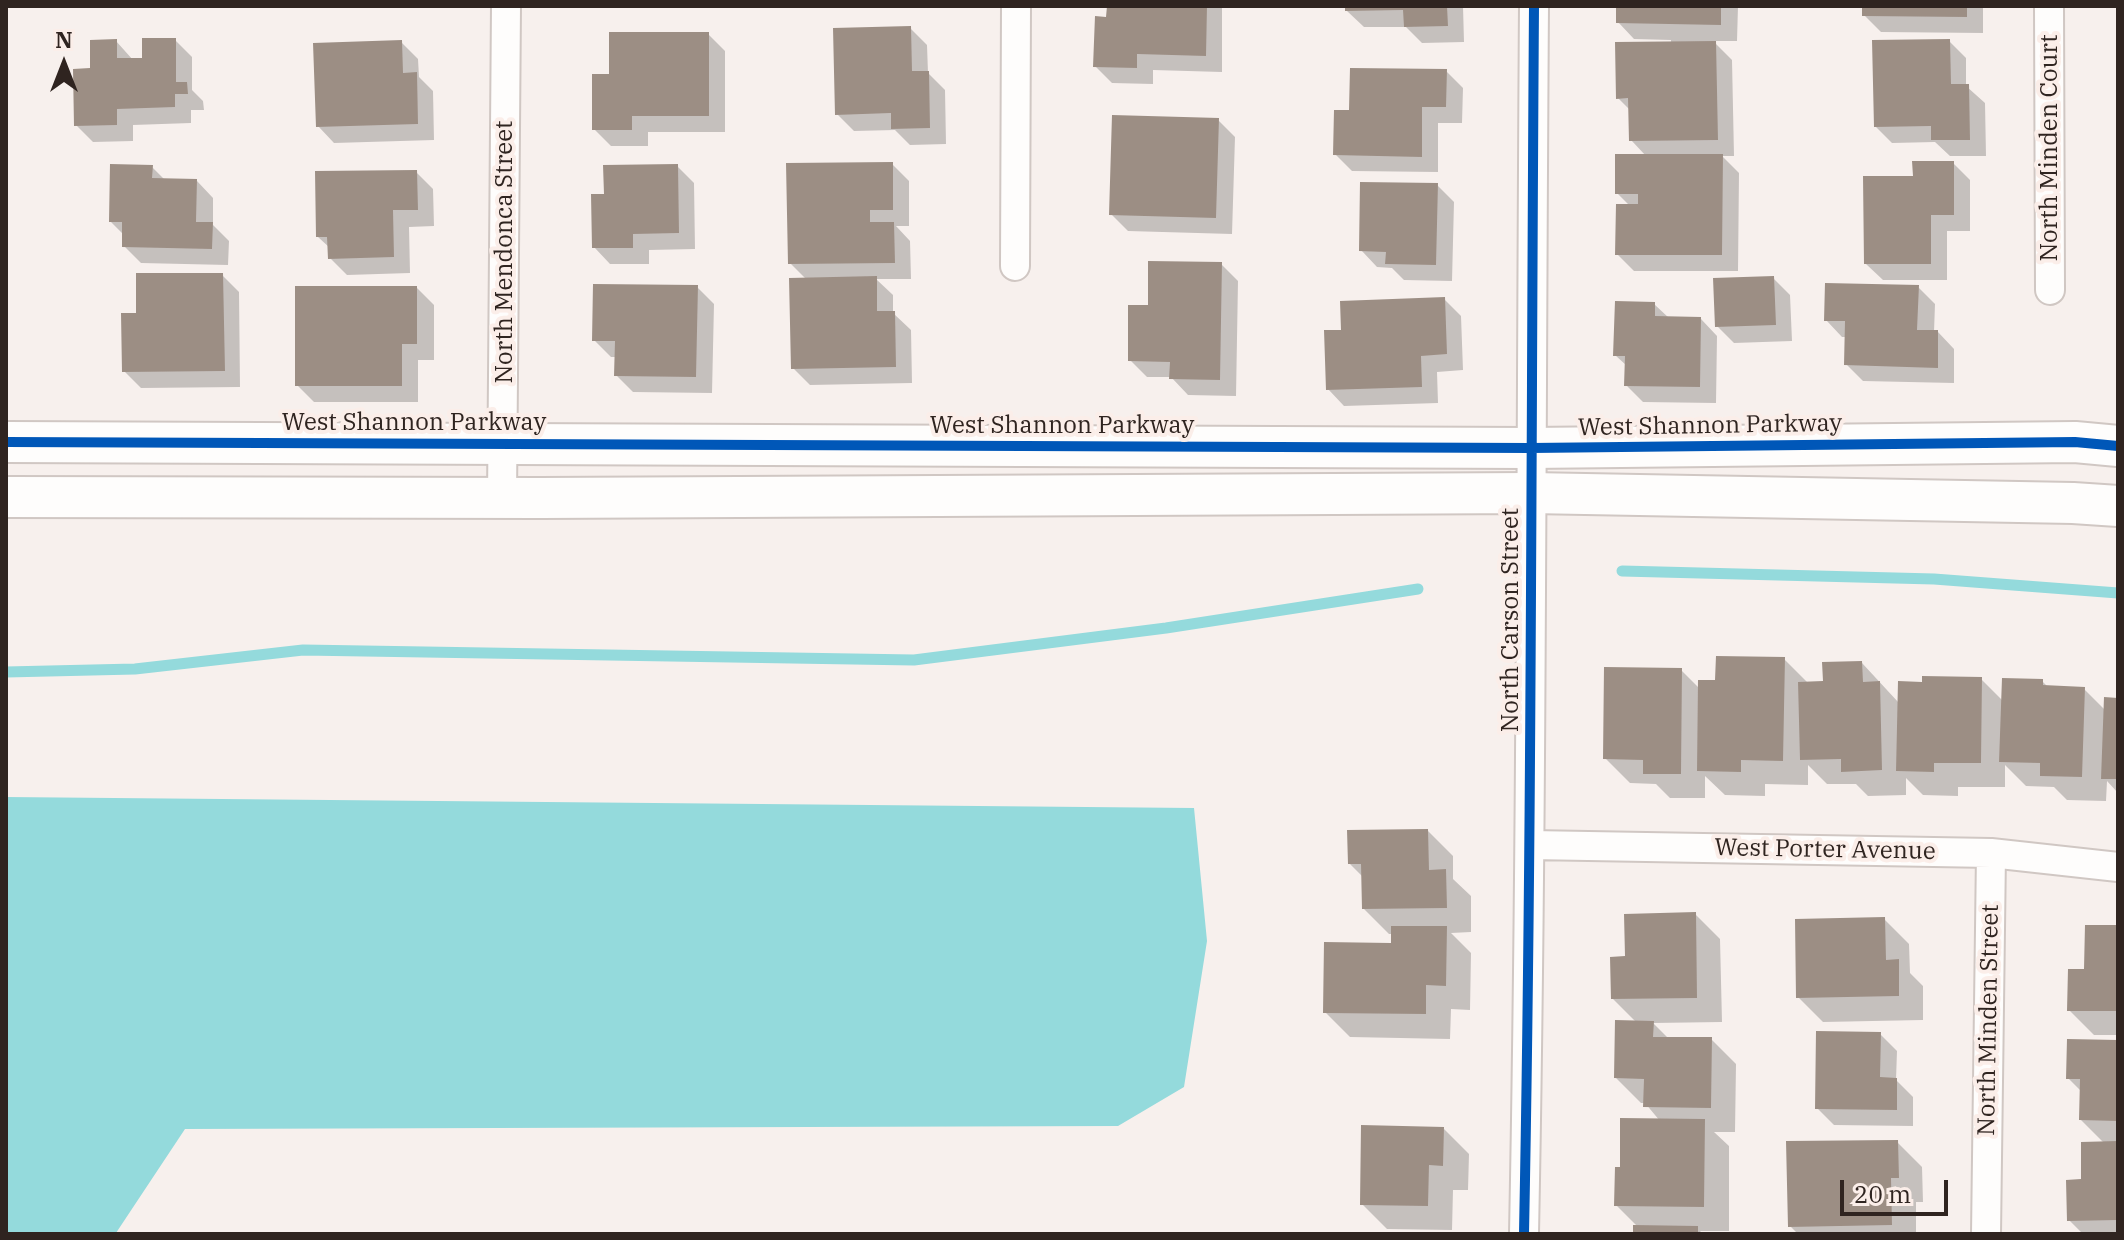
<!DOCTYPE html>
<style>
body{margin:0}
#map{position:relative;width:2124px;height:1240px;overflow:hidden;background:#f7f0ed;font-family:"IBM Plex Serif",serif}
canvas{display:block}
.frame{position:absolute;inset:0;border:8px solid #2f2420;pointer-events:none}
.north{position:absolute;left:24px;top:24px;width:80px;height:80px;-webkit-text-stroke:6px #fbeee9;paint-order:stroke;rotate:0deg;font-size:22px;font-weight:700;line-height:32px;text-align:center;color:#2f2420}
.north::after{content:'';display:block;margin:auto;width:28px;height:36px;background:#2f2420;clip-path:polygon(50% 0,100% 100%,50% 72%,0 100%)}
.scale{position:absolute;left:1840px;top:1180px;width:108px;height:36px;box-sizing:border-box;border:4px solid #2f2420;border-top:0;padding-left:10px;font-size:24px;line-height:28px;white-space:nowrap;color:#2f2420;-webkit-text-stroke:6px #fbeee9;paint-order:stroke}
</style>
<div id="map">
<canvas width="2124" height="1240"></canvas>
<div class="frame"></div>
<div class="north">N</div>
<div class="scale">20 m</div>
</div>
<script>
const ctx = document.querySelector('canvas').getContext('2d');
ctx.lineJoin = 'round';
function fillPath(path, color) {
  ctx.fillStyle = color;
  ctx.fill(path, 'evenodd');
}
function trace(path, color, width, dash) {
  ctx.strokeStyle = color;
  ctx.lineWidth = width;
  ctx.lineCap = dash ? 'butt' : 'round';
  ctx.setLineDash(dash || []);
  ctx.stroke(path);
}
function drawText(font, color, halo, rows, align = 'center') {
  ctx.font = font + ' "IBM Plex Serif",serif';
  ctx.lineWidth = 8;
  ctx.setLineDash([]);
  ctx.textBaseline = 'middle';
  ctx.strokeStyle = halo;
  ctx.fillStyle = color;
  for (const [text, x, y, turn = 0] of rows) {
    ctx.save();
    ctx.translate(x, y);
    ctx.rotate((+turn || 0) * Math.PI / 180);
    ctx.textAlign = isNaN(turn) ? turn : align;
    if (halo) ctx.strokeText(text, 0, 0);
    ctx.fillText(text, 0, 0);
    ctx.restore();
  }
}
fillPath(new Path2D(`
 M6,797L1194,808L1207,941L1184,1087L1118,1126L185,1129L116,1233L6,1234Z`), '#94dadc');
fillPath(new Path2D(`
 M1109,6H1222V72L1153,70V84L1112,83L1095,66L1108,19Z
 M1347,6H1463L1464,42L1422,43L1406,27H1364L1347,11Z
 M1618,6H1738L1737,41H1713L1732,60L1734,156H1722L1739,173L1738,271H1634L1617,254L1630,206L1617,193L1646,156L1631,140L1630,110L1618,98L1671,43V40L1634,39L1618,22Z
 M1864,6H1983V33L1881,32L1864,15Z
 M910,28L927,45L928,73L945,90L946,144L910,145L895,130L854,131L837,114Z
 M708,34L725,51V132H648V146H611L594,129L611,76Z
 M175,40L192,57V90L203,101L204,110H191V123L133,125V141L93,142L76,125L92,70L116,41L133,60H144Z
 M1949,41L1966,58V86L1985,103L1986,156H1950L1935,142L1892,143L1875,126Z
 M401,42L418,59L419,77L433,91L434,140L334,143L318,126Z
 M1446,71L1463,88L1462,123H1438V172L1352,171L1335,154L1351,112Z
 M1218,120L1235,137L1232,234L1128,231L1111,214Z
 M1953,163L1970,180V231H1947V280H1883L1866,264L1915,178Z
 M892,164L909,181V226H896L910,241L911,279H876L893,295V313L911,330L912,383L810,385L793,368L807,280L790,263Z
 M677,166L694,183L695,249L649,250V264H610L594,247Z
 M152,167L165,180L197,181L213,198V225L229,241L228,265L141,263L124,246V235L111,222Z
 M416,172L433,189L434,226L409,227L410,273L347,275L330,258V248L318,237Z
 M1437,185L1454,202L1452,281L1404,280L1392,268L1377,267L1361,250Z
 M1221,264L1238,281L1236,396L1188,395L1171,377H1147L1130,360L1150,307Z
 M222,275L239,292L240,387L141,388L124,371L138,315Z
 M1773,278L1790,295L1792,341L1734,343L1717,326Z
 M697,287L714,304L712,393L633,392L616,375L617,357H611L594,340Z
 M1918,287L1935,304L1934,332H1938L1954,349V383L1863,381L1846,364L1847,337H1842L1826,320Z
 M417,288L434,305V360H418V402H314L297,385Z
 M1444,299L1461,316L1463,370L1437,372L1438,403L1344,406L1328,389L1343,332Z
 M1654,304L1669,318L1701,319L1717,336L1716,403L1643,402L1626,385L1627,366L1615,355Z
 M1784,659L1808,683H1825L1862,663L1899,703L1981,679L2003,701L2042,681L2048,687L2084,689L2106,711L2118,700V793L2107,781L2106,801L2067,800L2054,787L2026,786L2005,765V787H1958V796L1923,795L1906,778V795L1868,796L1856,784H1827L1808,765V785L1765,784V796L1725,795L1705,776V798H1670L1656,784L1630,783L1605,758L1681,670L1700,689Z
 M1428,831L1453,856V879L1471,896V932L1451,933L1471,953L1470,1010L1451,1009L1450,1039L1350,1037L1325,1012L1393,945V934H1389L1364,909L1363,877L1350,864Z
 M1695,914L1720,939L1722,1022L1653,1023L1669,1039H1711L1736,1064L1735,1132H1714L1729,1146V1231H1700L1703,1234H1635L1638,1227L1616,1205L1622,1169L1660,1121L1645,1103H1641L1616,1078L1637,1023L1613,999L1627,958Z
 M1884,919L1909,944L1910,973L1923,986V1020L1823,1022L1798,997Z
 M2118,927V1035H2094L2069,1010Z
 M1880,1034L1897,1051L1896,1080L1913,1097V1126L1834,1125L1817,1108Z
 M2118,1042V1234H2083L2069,1220L2083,1181L2105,1144L2081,1120V1091L2068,1078Z
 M1444,1129L1469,1154L1468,1190H1453L1452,1230L1387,1229L1362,1204Z
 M1897,1142L1922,1167L1923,1202H1916V1234H1798L1790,1226Z`), '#0003');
trace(new Path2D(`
 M1622,571L1934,579L2118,593
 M6,672L135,669L303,650L914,660L1166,628L1418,589`), '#94dadc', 11);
fillPath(new Path2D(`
 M1107,6H1207L1206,56L1137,54V68L1093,67L1095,16L1106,17Z
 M1345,6H1447L1448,26L1404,27L1403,10L1345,11Z
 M1616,6H1721V25L1616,23Z
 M1862,6H1967V17L1862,16Z
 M911,26L912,71H929L930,128L891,129V113L835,115L833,28Z
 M609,32H709V116H632V130H592V74H609Z
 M142,38H176V82H187L188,94H175V107L117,109V125L74,126L73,69L90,68V40L117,39V58H142Z
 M1950,39L1951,84H1969L1970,140H1931V126L1874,127L1872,40Z
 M402,40L403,73L417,72L418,124L316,127L313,43Z
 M1716,41L1718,140L1629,141L1628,98L1616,99L1615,42Z
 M1350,68L1447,69L1446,107H1422V157L1333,155L1334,110H1349Z
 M1112,115L1219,118L1216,218L1109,215Z
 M1615,154H1723L1722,255H1615L1616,204H1638V194H1615Z
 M1912,161H1954V215H1931V264H1864L1863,176H1913Z
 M893,162V210H870V222H894L895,263L788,264L786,163Z
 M110,164L153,165L152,178L197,179L196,222H213L212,249L122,247V222H109Z
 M678,164L679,233L633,234V248H592L591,194H604L603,165Z
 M417,170L418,210H393L394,257L328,259L327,237H316L315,171Z
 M1360,182L1438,183L1436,265L1385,264L1386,252L1359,251Z
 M1148,261L1222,262L1220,380L1169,379L1170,362L1128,361V305H1148Z
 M136,273H223L225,371L122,372L121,313H136Z
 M877,276V311H895L896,367L791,369L789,278Z
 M1774,276L1776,325L1715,327L1713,278Z
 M1825,283L1919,285L1917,330H1938V368L1844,365L1845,321H1824Z
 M593,284L698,285L696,377L614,376L615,341H592Z
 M295,286H417V344H402V386H295Z
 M1445,297L1447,354L1421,356L1422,387L1326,390L1324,330H1341L1340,301Z
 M1615,301L1655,302V316L1701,317L1700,387L1624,386L1625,356H1613Z
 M1716,656L1785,657L1783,761L1741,760V772L1697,771L1698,680H1715Z
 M1862,661L1863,682L1880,681L1882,770L1841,772V759L1800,760L1798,682L1823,681L1822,662Z
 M1604,667L1682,668L1681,774H1643V760L1603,759Z
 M1922,676L1982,677L1981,763H1934V772L1896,771L1898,681L1922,682Z
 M2002,678L2043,679V685L2085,687L2082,777L2040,776V763L1999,762Z
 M2104,697L2118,698V779H2101Z
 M1428,829L1429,870L1446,869L1447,908L1362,909L1361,864H1348L1347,830Z
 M1696,912L1697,998L1611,999L1610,957L1625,956L1624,914Z
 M1885,917L1886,960L1899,959V996L1796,998L1795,919Z
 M2085,925H2118V1011H2067L2068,969H2084Z
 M1391,926H1447L1446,986L1426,985V1014L1323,1013L1324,942L1391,943Z
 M1615,1020L1654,1021L1653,1037H1712L1711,1108L1643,1107L1644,1079L1614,1078Z
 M1816,1031L1881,1032L1880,1077L1897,1078V1110L1815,1109Z
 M2067,1039L2118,1040V1121L2079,1120L2080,1079H2066Z
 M1620,1118L1705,1119L1704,1207L1614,1206L1615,1167H1620Z
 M1361,1125L1444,1127L1443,1166L1429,1165L1428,1206L1360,1205Z
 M1898,1140L1899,1178H1891L1892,1225L1788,1227L1786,1141Z
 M2118,1141V1220L2067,1221L2066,1180L2081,1179V1142Z
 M1633,1225L1698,1226V1234H1633Z`), '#9c8e84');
const street = new Path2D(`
 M2049,6L2050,290
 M1015,266L1016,6
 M502,498L506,6
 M1531,845L1991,853L2118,867
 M1524,1234C1532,825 1531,415 1534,6
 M1986,1234L1991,853`);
const secondary = new Path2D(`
 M6,442L1531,448L2075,442L2118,446
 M6,497L541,498L1531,493L2073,503L2118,506`);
trace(street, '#d0c7c3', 32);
trace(secondary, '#d0c7c3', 44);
trace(street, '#fefdfc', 28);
trace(secondary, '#fefdfc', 40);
trace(new Path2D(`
 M6,442L1531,448L2075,442L2118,446
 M1524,1234C1532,825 1531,415 1534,6`), '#0057b8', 10);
drawText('24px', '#2f2420', '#fbeee9', [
 ["North Minden Court",2050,148,-90],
 ["North Mendonca Street",505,252,-90],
 ["West Shannon Parkway",414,423],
 ["West Shannon Parkway",1062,426],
 ["West Shannon Parkway",1710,426,-1],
 ["North Carson Street",1511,620,-90],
 ["West Porter Avenue",1825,850,1],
 ["North Minden Street",1989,1020,-89]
]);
</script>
